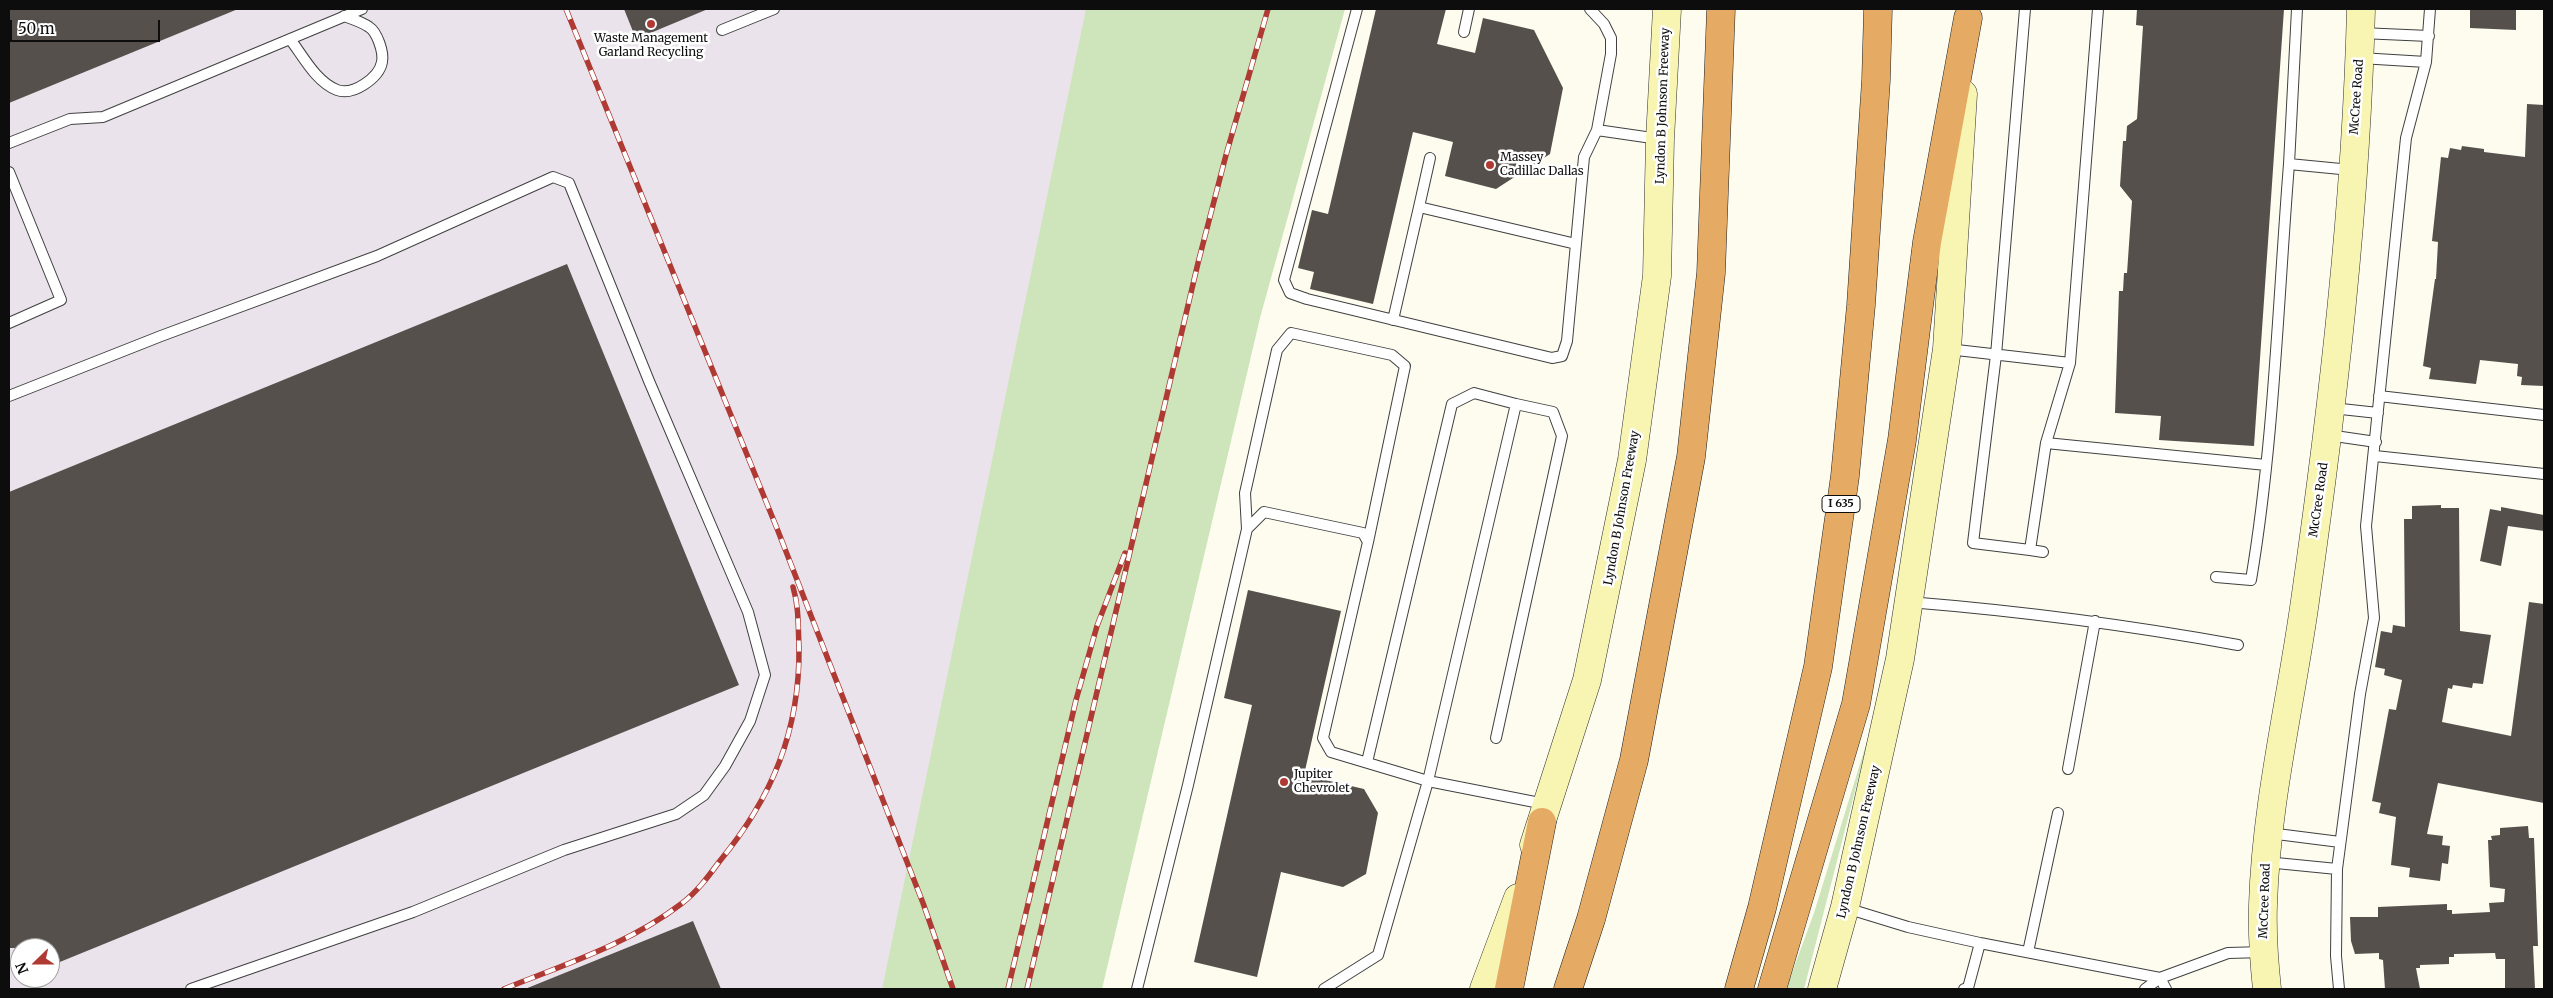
<!DOCTYPE html>
<style>
body{margin:0}
#map{position:relative;width:2553px;height:998px;overflow:hidden;background:#fdfcef;font-family:Merriweather,serif}
canvas{display:block}
.frame{position:absolute;inset:0;border:10px solid #0d0d0d;pointer-events:none}
.north{position:absolute;left:10px;top:938px;width:50px;height:50px;box-sizing:border-box;background:#fff;border:1px solid #9e9e9e;border-radius:50%;rotate:248deg;font-size:14px;font-weight:700;line-height:20px;text-align:center;color:#0d0d0d}
.north::after{content:'';display:block;margin:auto;width:18px;height:22px;background:#af3933;clip-path:polygon(50% 0,100% 100%,50% 72%,0 100%)}
.scale{position:absolute;left:10px;top:20px;width:150px;height:22px;box-sizing:border-box;border:2px solid #0d0d0d;border-top:0;padding-left:6px;font-size:15px;line-height:18px;white-space:nowrap;color:#0d0d0d;-webkit-text-stroke:4px #fff;paint-order:stroke}
</style>
<div id="map">
<canvas width="2553" height="998"></canvas>
<div class="frame"></div>
<div class="north">N</div>
<div class="scale">50 m</div>
</div>
<script>
const ctx = document.querySelector('canvas').getContext('2d');
ctx.lineJoin = 'round';
function fillPath(path, color) {
  ctx.fillStyle = color;
  ctx.fill(path, 'evenodd');
}
function trace(path, color, width, dash) {
  ctx.strokeStyle = color;
  ctx.lineWidth = width;
  ctx.lineCap = dash ? 'butt' : 'round';
  ctx.setLineDash(dash || []);
  ctx.stroke(path);
}
function drawText(font, color, halo, rows, align = 'center') {
  ctx.font = font + ' Merriweather,serif';
  ctx.lineWidth = 5;
  ctx.setLineDash([]);
  ctx.textBaseline = 'middle';
  ctx.strokeStyle = halo;
  ctx.fillStyle = color;
  for (const [text, x, y, turn = 0] of rows) {
    ctx.save();
    ctx.translate(x, y);
    ctx.rotate((+turn || 0) * Math.PI / 180);
    ctx.textAlign = isNaN(turn) ? turn : align;
    if (halo) ctx.strokeText(text, 0, 0);
    ctx.fillText(text, 0, 0);
    ctx.restore();
  }
}
fillPath(new Path2D(`
 M9,9H1227L950,989H9ZM20,948H50V978H20Z`), '#ebe3eb');
fillPath(new Path2D(`
 M1086,9H1345L1260,318L1102,989H882Z
 M1872,725L1804,989H1786L1814,913Z`), '#cee5bc');
fillPath(new Path2D(`
 M9,9H238L9,103Z
 M624,9H708L636,39Z
 M1376,9H1446L1437,44L1475,53L1483,18L1534,30L1563,88L1550,154L1496,189L1445,176L1453,142L1413,132L1373,304L1310,289L1314,272L1298,268L1312,210L1328,214Z
 M2137,9H2284L2254,446L2159,440L2161,416L2115,413L2119,291H2123L2124,273H2127L2132,201L2120,186L2123,141H2126L2127,126L2137,119L2143,26L2136,25Z
 M2470,9H2516V30L2470,28Z
 M2527,104L2544,105V386L2521,385L2522,377L2517,376L2518,364L2480,360L2476,384L2429,379L2431,368L2423,366L2435,279H2436L2438,242L2432,241L2441,157L2448,158L2450,148L2461,150L2462,146L2484,149V152L2525,157Z
 M567,264L739,685L50,966V948H9V492Z
 M2441,505V508H2459L2460,631L2491,635L2483,684L2473,683L2472,688L2453,685L2452,689L2448,688L2442,722L2511,736L2529,602L2544,604V803L2438,783L2427,834L2443,836L2442,845L2450,846L2448,864L2442,863L2440,881L2409,877L2410,868L2391,865L2396,817L2379,813L2381,803L2372,801L2389,709L2396,710L2402,680L2384,675L2385,669L2375,667L2381,631L2392,633L2393,625L2405,627L2404,519H2412V506Z
 M2501,507L2544,515V531L2508,526L2501,566L2480,561L2490,509L2501,511Z
 M1248,590L1341,611L1304,775L1364,789L1378,813L1366,874L1343,887L1281,872L1257,977L1194,962L1252,705L1224,698Z
 M2528,826L2529,838H2534L2538,946H2533L2535,989H2505V959H2496L2495,953L2454,954V957H2449V964L2420,965V968H2416L2420,989H2385L2383,960L2379,959V953L2355,954L2351,941L2350,917H2378V907L2447,904V910H2452V914L2490,912L2489,903L2504,902L2505,889L2490,887L2488,840H2492L2491,836L2500,835V828Z
 M693,921L721,989H525Z`), '#55504b');
const lane = new Path2D(`
 M1357,9L1284,280L1290,293L1307,299L1552,358L1562,356L1567,341L1584,157L1597,130L1611,54V38L1604,24L1590,9
 M722,30L774,9
 M1464,32L1469,9
 M2361,33L2429,36
 M290,39C303,56 316,82 337,90C353,96 379,78 382,62C384,52 377,32 369,27C362,22 352,19 344,16
 M2360,58L2426,62
 M1597,130L1659,139
 M9,143L70,119L103,117L362,9
 M2289,164L2297,9
 M9,172L61,300L9,323
 M1419,207L1430,158
 M1393,320L1419,207L1576,244
 M1948,349L2070,363L2046,443L2030,550L1973,543L1996,355L2025,9
 M2070,363L2098,9
 M9,396L161,336L377,256L553,177L569,183L649,381L748,612L765,675L750,721L725,766L704,795L676,814L564,850L413,912L191,989
 M2379,396L2544,415
 M2332,408L2378,413
 M2328,435L2376,442
 M2046,443L2266,465
 M2375,456L2544,474
 M1247,529L1245,493L1277,350L1291,333L1392,355L1405,366L1368,542
 M2030,550L2043,552
 M2216,577L2251,580C2274,443 2278,302 2289,164L2351,170
 M1909,602C2020,611 2129,625 2238,645
 M1496,738L1562,436L1553,412L1516,404
 M2068,769L2095,621
 M2269,833L2340,842
 M2266,862L2337,869
 M1846,908L1908,927L1980,943L2160,978L2166,989
 M2028,952L2058,813
 M1137,989L1188,785L1247,529L1264,512L1363,533L1368,542L1323,738L1331,752L1428,781L1516,404L1474,393L1452,404L1367,762
 M1324,989L1378,955L1428,781L1545,804
 M1964,989L1968,988L1980,943
 M2145,989L2160,978L2228,953L2264,952
 M2339,989L2336,956L2337,869L2360,694L2374,618L2366,526L2406,138L2426,62L2430,9`);
const secondary = new Path2D(`
 M1534,845L1587,680L1632,460L1657,276L1660,139L1667,9
 M1484,989L1518,898
 M1822,989L1845,907L1900,659L1947,349L1963,94
 M2267,989C2264,961 2262,933 2263,905C2266,803 2291,702 2305,601C2333,405 2356,207 2361,9`);
const highway = new Path2D(`
 M1509,989L1542,822
 M1568,989L1591,919L1634,760L1691,457L1711,273L1721,9
 M1739,989L1762,908L1818,667L1845,476L1861,305L1876,80L1878,9
 M1772,989L1856,704L1902,440L1927,242L1968,18`);
trace(lane, '#404040', 12);
trace(secondary, '#2f2f2f', 29);
trace(highway, '#1e1e1e', 29);
trace(lane, '#fff', 10);
trace(secondary, '#f7f5b1', 28);
trace(highway, '#e5ab65', 28);
const rail = new Path2D(`
 M566,9L778,531L923,903L953,989
 M504,989C563,965 629,944 681,904C696,893 708,877 719,862C772,798 800,731 799,647C798,627 799,607 793,587
 M1008,989L1076,700L1097,626L1125,553
 M1027,989L1198,263L1226,155L1268,9`);
trace(rail, '#af3933', 5.5);
trace(rail, '#fff', 4, [11]);
for (const [x, y, r, color] of [
 [651,24,5,"#af3933"],
 [1490,165,5,"#af3933"],
 [1284,782,5,"#af3933"]
]) {
  const dot = new Path2D();
  dot.arc(x, y, r, 0, 2 * Math.PI);
  ctx.fillStyle = color;
  ctx.fill(dot);
  trace(dot, '#fff', 2);
}
for (const [x, y, w] of [
 [1841,504,38]
]) {
  const box = new Path2D();
  box.roundRect(x - w / 2, y - 8.5, w, 17, 4);
  ctx.fillStyle = '#fff';
  ctx.fill(box);
  trace(box, '#0d0d0d', 1);
}
drawText('bold 11px', '#0d0d0d', null, [
 ["I 635",1841,504]
]);
drawText('12px', '#0d0d0d', '#fff', [
 ["Waste Management",651,39,"center"],
 ["Garland Recycling",651,53,"center"],
 ["Massey",1500,158],
 ["Cadillac Dallas",1500,172],
 ["Jupiter",1294,775],
 ["Chevrolet",1294,789]
], 'left');
drawText('12px', '#0d0d0d', '#fff', [
 ["McCree Road",2357,97,-86],
 ["Lyndon B Johnson Freeway",1663,106,-88],
 ["McCree Road",2319,500,-82],
 ["Lyndon B Johnson Freeway",1622,508,-80],
 ["Lyndon B Johnson Freeway",1859,842,-77],
 ["McCree Road",2265,901,-88]
]);
</script>
